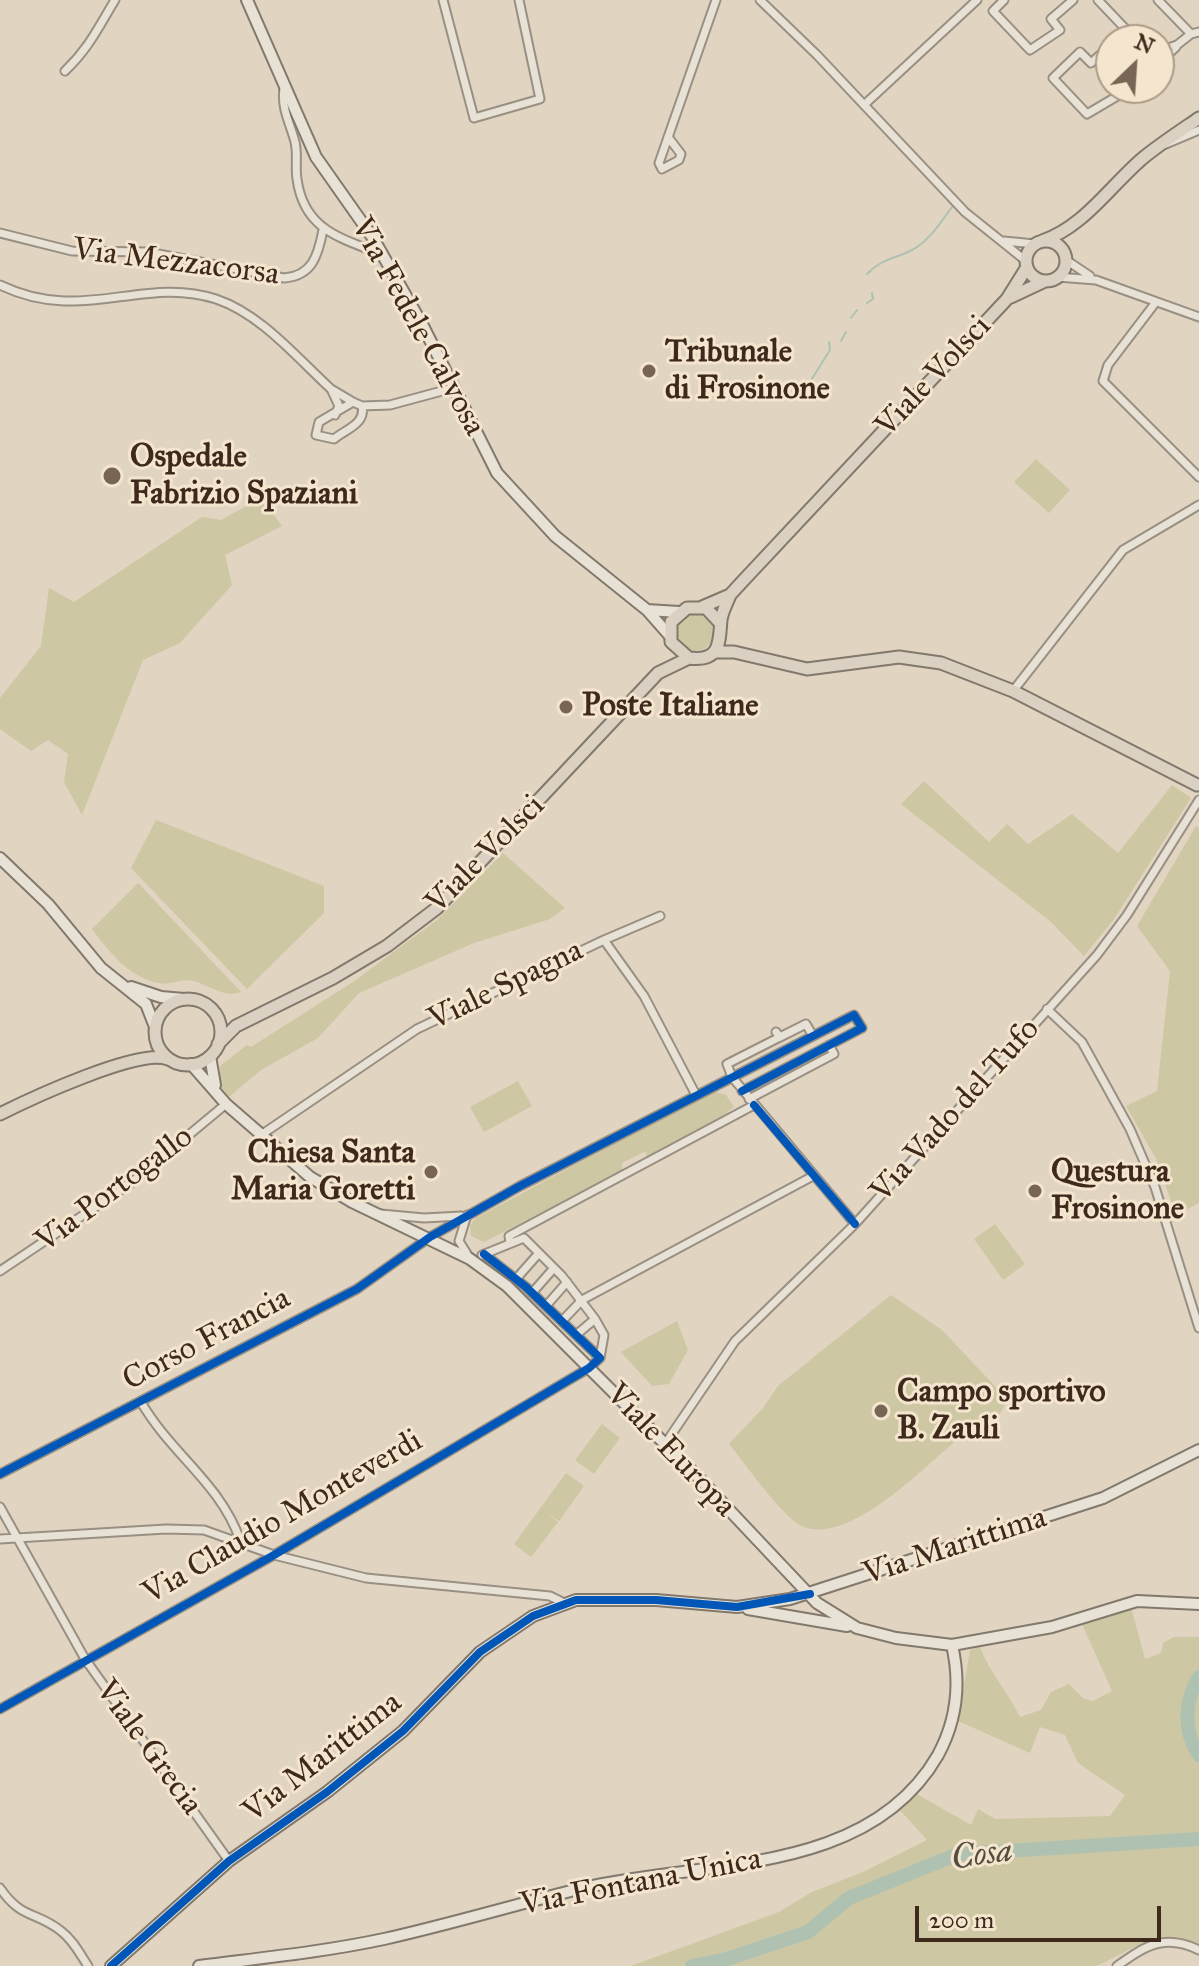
<!DOCTYPE html>
<style>
body{margin:0}
#map{position:relative;width:1199px;height:1966px;overflow:hidden;background:#e1d4c1;font-family:"IM FELL Great Primer",serif}
canvas{display:block}
.north{position:absolute;left:1095px;top:24px;width:80px;height:80px;box-sizing:border-box;background:#f4e6ce;border:2px solid #ac9a87;border-radius:50%;rotate:25deg;font-size:22px;font-weight:700;line-height:32px;text-align:center;color:#3f291c}
.north::after{content:'';display:block;margin:auto;width:28px;height:36px;background:#786556;clip-path:polygon(50% 0,100% 100%,50% 72%,0 100%)}
.scale{position:absolute;left:915px;top:1906px;width:246px;height:36px;box-sizing:border-box;border:4px solid #3f291c;border-top:0;padding-left:10px;font-size:24px;line-height:28px;white-space:nowrap;color:#3f291c;-webkit-text-stroke:6px #f4e6ce;paint-order:stroke}
</style>
<div id="map">
<canvas width="1199" height="1966"></canvas>
<div class="north">N</div>
<div class="scale">200 m</div>
</div>
<script>
const ctx = document.querySelector('canvas').getContext('2d');
ctx.lineJoin = 'round';
function fillPath(path, color) {
  ctx.fillStyle = color;
  ctx.fill(path, 'evenodd');
}
function trace(path, color, width, dash) {
  ctx.strokeStyle = color;
  ctx.lineWidth = width;
  ctx.lineCap = dash ? 'butt' : 'round';
  ctx.setLineDash(dash || []);
  ctx.stroke(path);
}
function drawText(font, color, halo, rows, align = 'center') {
  ctx.font = font + ' "IM FELL Great Primer",serif';
  ctx.lineWidth = 6;
  ctx.setLineDash([]);
  ctx.textBaseline = 'middle';
  ctx.strokeStyle = halo;
  ctx.fillStyle = color;
  for (const [text, x, y, turn = 0] of rows) {
    ctx.save();
    ctx.translate(x, y);
    ctx.rotate((+turn || 0) * Math.PI / 180);
    ctx.textAlign = isNaN(turn) ? turn : align;
    if (halo) ctx.strokeText(text, 0, 0);
    ctx.fillText(text, 0, 0);
    ctx.restore();
  }
}
fillPath(new Path2D(`
 M1036,459L1070,490L1049,513L1014,482Z
 M261,498L282,526L225,555L232,585L180,643L143,660L82,815L64,782L68,754L48,740L31,751L0,729V698L41,646L49,588L74,602L202,517L221,520Z
 M676 632a19 19 0 1 1 38 0a19 19 0 1 1-38 0Z
 M924,781L989,842L1007,824L1028,844L1072,814L1118,853L1172,785L1191,798L1114,919L1084,956L1051,922L901,804Z
 M156,820L324,886V913L247,989L131,868Z
 M1196,826L1199,828V1203L1176,1215L1156,1159L1126,1106L1157,1091L1170,971L1137,926Z
 M503,853L565,908L550,919L474,943L359,993L318,1038L261,1070L229,1097L219,1085L220,1066L247,1045L251,1047L353,982L437,920Z
 M138,883L241,992C223,998 211,986 194,981C182,978 169,986 158,983C128,976 110,953 92,929Z
 M518,1081L532,1106L484,1132L470,1107Z
 M713,1091L726,1095L734,1107L709,1127L647,1159L646,1151L622,1163V1171L484,1242L471,1236L470,1225L476,1218Z
 M995,1224L1025,1264L1003,1280L974,1239Z
 M891,1295L942,1330L1008,1400L995,1422L974,1428L957,1440C924,1467 848,1547 802,1526C783,1518 744,1462 729,1444L763,1408L778,1386Z
 M677,1321L688,1350L669,1384L652,1386L621,1352Z
 M602,1424L620,1438L594,1474L575,1460Z
 M566,1473L584,1486L559,1521L547,1513L558,1522L531,1557L514,1544Z
 M1131,1607L1145,1659L1161,1653L1163,1643L1174,1637H1199V1945C1159,1923 1131,1952 1096,1966H631L779,1912L812,1892L863,1872L927,1840L899,1809L915,1793L971,1825L978,1809L995,1819L1110,1816L1125,1795L1078,1763L1065,1735L1040,1727L1030,1753L958,1721L970,1650L980,1647C990,1673 1008,1692 1020,1717L1041,1710L1051,1692L1069,1684L1083,1698L1093,1701L1112,1691L1082,1624Z`), '#cec7a3');
trace(new Path2D(`
 M867,274C881,259 894,259 912,250C929,241 941,222 952,207
 M867,303L873,299L872,293
 M851,318L857,310
 M841,341L846,332
 M808,385L830,350L829,342`), '#afc2b2', 2);
trace(new Path2D(`
 M1199,1677C1184,1701 1183,1732 1199,1755
 M692,1966L727,1959L808,1932L849,1898L958,1854L1199,1839`), '#afc2b2', 14);
const street = new Path2D(`
 M443,0L474,118L540,99L519,0
 M760,0L817,55L965,212L1026,261
 M1004,0L993,11L1030,50L1060,30L1051,19L1073,0
 M1098,0L1136,40
 M1158,0L1191,34L1199,32
 M1116,40L1127,30
 M1111,45L1091,63L1080,52L1053,78L1087,114L1131,88
 M1159,51L1177,45L1191,34
 M1159,63L1176,47
 M65,71C89,48 98,28 115,0
 M284,88C281,109 290,123 295,142C298,154 295,167 297,179C304,231 342,238 383,255
 M864,105L977,0
 M668,137L681,154L679,160L662,169L659,163L716,0
 M1166,144L1199,130
 M0,233L72,251L148,252L284,278C312,276 318,256 323,230
 M1004,241L1035,244
 M1066,260L1090,276
 M1057,277L1096,280L1199,317
 M0,285C82,325 143,275 216,299C261,314 297,358 331,389
 M1156,302L1108,365L1103,381L1199,477
 M353,402L362,406C366,424 346,429 334,439L316,435L319,422Z
 M362,406L390,405L453,388
 M335,415L339,406L331,389L353,402
 M1013,691L1123,550L1199,505
 M604,940L660,916
 M1047,1009L1082,1042L1130,1129L1155,1187L1199,1328
 M776,1032L780,1037L727,1064L732,1077L855,1224
 M780,1037L806,1024L813,1036
 M749,1099L834,1054L829,1045
 M261,1135L417,1029L604,940L644,996L696,1095
 M381,1214L424,1218L461,1216
 M467,1215L459,1241L469,1257
 M510,1243L509,1236L520,1230L754,1105
 M482,1255L524,1238L562,1276L595,1319L576,1335
 M0,1271L131,1183L226,1104
 M516,1279L539,1253
 M532,1293L554,1268
 M546,1306L567,1282
 M595,1319L604,1335L600,1358
 M562,1321L582,1300L813,1176
 M141,1402C172,1455 220,1483 240,1540
 M665,1444L735,1341L855,1224L1097,955L1127,915L1199,800
 M0,1474L357,1289L430,1237L520,1186L854,1015L862,1028L742,1091
 M0,1507L85,1659L229,1861
 M0,1539L166,1529L204,1530L274,1555L366,1578L550,1596L564,1603
 M0,1709L274,1555L589,1368L600,1358L526,1287L484,1254
 M0,1888C22,1920 36,1911 61,1931C73,1940 80,1954 88,1966
 M1117,1966C1145,1946 1164,1933 1199,1950`);
const secondary = new Path2D(`
 M247,0L316,157L373,238L423,326L497,473L555,536L647,610L669,635
 M647,610L679,612
 M0,858L48,904L101,968L146,1004L155,1027
 M131,987L161,997L184,999
 M210,1056L215,1085
 M191,1064L226,1104L310,1177L352,1202L470,1259L507,1286L699,1478L817,1603L857,1628L896,1638L952,1645L1052,1627L1137,1601L1199,1604
 M748,1609L847,1626
 M111,1966L229,1861L327,1792L403,1731L480,1652L533,1616L576,1600H656L737,1607L790,1599L1103,1498L1199,1450
 M199,1966C261,1958 323,1952 384,1939C451,1924 517,1904 583,1888C701,1860 868,1877 938,1755C957,1720 961,1684 952,1645`);
const primary = new Path2D(`
 M1042,241C1084,227 1110,186 1143,158C1160,144 1180,131 1199,118
 M1026 261a20 20 0 1 1 40 0a20 20 0 1 1-40 0Z
 M1011,297L1045,281
 M702,607L730,595L741,583L1007,299L1027,267
 M720,623L706,608H687L671,622V642L689,658C721,662 719,642 721,620C722,612 727,603 730,595
 M714,652H734L807,669L899,657L941,663L1013,691L1197,785
 M155 1032a33 33 0 1 1 66 0a33 33 0 1 1-66 0Z
 M218,1044L236,1026L333,978L387,946L437,908L658,673L689,658
 M0,1114C30,1099 139,1048 168,1059`);
trace(street, '#998f82', 11);
trace(secondary, '#82786c', 14);
trace(primary, '#82786c', 15);
trace(street, '#e7e1d6', 7);
trace(secondary, '#e7e1d6', 10);
trace(primary, '#dad1c2', 11);
trace(new Path2D(`
 M754,1105L855,1224
 M0,1474L357,1289L430,1237L520,1186L854,1015L862,1028L742,1091
 M0,1709L274,1555L589,1368L600,1358L526,1287L484,1254
 M111,1966L229,1861L327,1792L403,1731L480,1652L533,1616L576,1600H656L737,1607L810,1594`), '#0057b8', 8);
for (const [x, y, r, color] of [
 [649,371,8,"#786556"],
 [112,476,10,"#786556"],
 [566,707,8,"#786556"],
 [431,1172,8,"#786556"],
 [1035,1191,8,"#786556"],
 [881,1411,8,"#786556"]
]) {
  const dot = new Path2D();
  dot.arc(x, y, r, 0, 2 * Math.PI);
  ctx.fillStyle = color;
  ctx.fill(dot);
  trace(dot, '#f4e6ce', 3);
}
drawText('32px', '#3f291c', '#f4e6ce', [
 ["Via Mezzacorsa",176,263,7],
 ["Via Fedele Calvosa",417,327,61],
 ["Viale Volsci",934,377,-47],
 ["Viale Volsci",486,855,-45],
 ["Viale Spagna",506,986,-26],
 ["Via Vado del Tufo",956,1111,-48],
 ["Via Portogallo",115,1190,-37],
 ["Corso Francia",207,1340,-28],
 ["Viale Europa",670,1451,46],
 ["Via Claudio Monteverdi",283,1518,-30],
 ["Via Marittima",955,1547,-18],
 ["Viale Grecia",148,1748,54],
 ["Via Marittima",323,1758,-38],
 ["Via Fontana Unica",641,1883,-11]
]);
drawText('bold 32px', '#3f291c', '#f4e6ce', [
 ["Tribunale",665,353],
 ["di Frosinone",665,390],
 ["Ospedale",130,458],
 ["Fabrizio Spaziani",130,495],
 ["Poste Italiane",582,707],
 ["Chiesa Santa",415,1154,"right"],
 ["Maria Goretti",415,1191,"right"],
 ["Questura",1051,1173],
 ["Frosinone",1051,1210],
 ["Campo sportivo",897,1393],
 ["B. Zauli",897,1430]
], 'left');
drawText('italic 34px', '#564d40', '#f4e6ce', [
 ["Cosa",982,1856,-8]
]);
</script>
